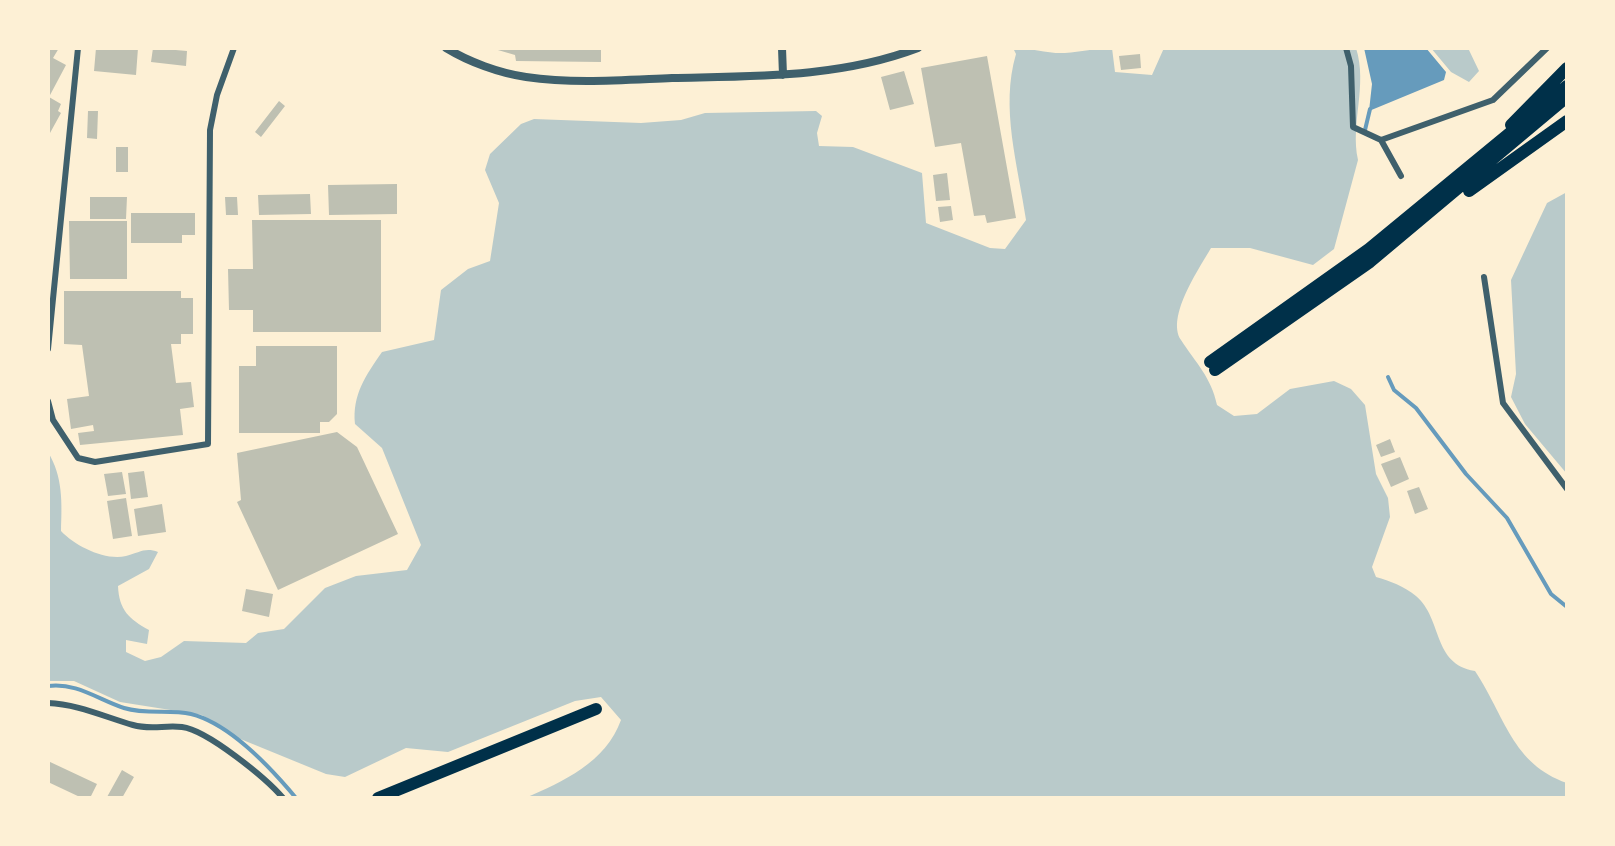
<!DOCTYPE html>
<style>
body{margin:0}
#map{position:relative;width:1615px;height:846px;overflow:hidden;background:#fdf0d5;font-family:Commissioner,sans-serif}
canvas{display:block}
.frame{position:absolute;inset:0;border:50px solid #fdf0d5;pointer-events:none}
</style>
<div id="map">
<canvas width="1615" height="846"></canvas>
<div class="frame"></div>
</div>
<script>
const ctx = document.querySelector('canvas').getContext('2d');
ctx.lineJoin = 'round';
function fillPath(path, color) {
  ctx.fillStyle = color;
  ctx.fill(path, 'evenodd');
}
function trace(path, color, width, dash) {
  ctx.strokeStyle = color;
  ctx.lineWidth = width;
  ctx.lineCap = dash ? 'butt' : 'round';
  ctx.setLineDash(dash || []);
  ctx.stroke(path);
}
fillPath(new Path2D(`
 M1013,48C1031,48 1049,54 1065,53C1081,52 1095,48 1112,48L1115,72L1152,75L1164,48H1356C1368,86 1350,123 1358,160L1334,249L1313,265L1250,248H1211C1199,269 1166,317 1181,340C1196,363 1211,377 1217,405L1234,416L1257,414L1290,389L1334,381L1351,389L1365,405L1376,474L1388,498L1390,517L1372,567L1376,577C1390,581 1404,586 1416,596C1443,619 1432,664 1475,671C1505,716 1512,764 1567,783V798H525C563,782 606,762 621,720L601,697L575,701L448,752L406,748L345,777L326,774L238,738L202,715L120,702L74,681H48V452C63,477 62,502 61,531C75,546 105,561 126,556C139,553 145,547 158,552L149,569L118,586C119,610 129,619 149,630L147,644L126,640V652L145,661L161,657L184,641L246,643L258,633L284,629L325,588L356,576L407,570L421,545L382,448L355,424C352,395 366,375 382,352L434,340L441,290L468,269L490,261L499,203L485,170L490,154L521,124L534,119L641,123L681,120L705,113L816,111L822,116L817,133L819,146L853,147L922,173L926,223L990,248L1005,249L1026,220C1018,165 1000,108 1016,54Z
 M1431,48H1468L1479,71L1469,82L1451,72Z
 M1567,192V474L1525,424L1511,397L1516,374L1511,280L1547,203Z`), '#b9caca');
fillPath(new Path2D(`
 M1364,48H1426L1446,72L1444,80L1369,111L1372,84Z`), '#669bbc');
trace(new Path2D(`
 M1365,130L1370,109
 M1388,377L1394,390L1416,408L1466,474L1507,518L1551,594L1567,607
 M48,686C76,682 99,700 124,708C147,715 169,709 191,714C231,724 271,768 296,798`), '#669bbc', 4);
fillPath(new Path2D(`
 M48,48H59L53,58L66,65L49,97L61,104L58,111L61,113L50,133L48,132Z
 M96,48H138L136,75L94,71Z
 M153,48L187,51L186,66L151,62Z
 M491,48H601V62L516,61L515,55Z
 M1140,54L1141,68L1121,70L1119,56Z
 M987,56L1016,218L987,223L985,215L974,216L961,143L935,147L921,68Z
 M904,71L914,104L890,110L881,77Z
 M279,101L285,106L261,137L255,132Z
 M88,111H98L97,139L87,138Z
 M116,147H128V172H116Z
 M947,173L950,200L936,201L933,175Z
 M397,184V214L329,215L328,185Z
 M310,194L311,214L259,215L258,195Z
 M90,197H127L126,219H90Z
 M225,197H237L238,215H226Z
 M951,206L953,220L940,222L938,207Z
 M131,213H195V235H182V243H131Z
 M252,220H381V332H253V310H229L228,269H253Z
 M69,221H127V279H70Z
 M64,291H181V298H193V334H181V344H171L176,383L191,382L194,407L180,409L183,435L80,445L78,433L94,431L93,425L71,429L67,399L89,396L82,345L64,344Z
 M256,346H337V414L329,422H320V433H239V366H256Z
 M337,432L357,447L398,534L278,590L237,502L241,500L237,453Z
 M1390,439L1395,452L1381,457L1376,445Z
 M1400,457L1409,479L1391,487L1381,464Z
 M144,471L148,497L131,499L128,473Z
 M122,472L126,494L108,496L104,474Z
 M1419,487L1428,509L1415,514L1407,491Z
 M126,498L132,536L113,539L107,501Z
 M162,504L166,532L138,536L134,509Z
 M246,589L273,594L269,617L242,611Z
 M48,761L97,784L90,798H82L48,782Z
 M122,770L134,777L122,798H110L107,797Z`), '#bec0b2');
trace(new Path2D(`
 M1346,48L1351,66L1353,127L1381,140
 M1401,176L1381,140L1493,100L1547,48
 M1484,277L1503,403L1567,489
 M48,349L78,48
 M48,401L53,420L78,458L95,462L208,444L210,130L217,95L234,48
 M48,703C77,704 105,717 133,725C150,730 165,725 182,727C207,730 266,778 283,798`), '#3f606c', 6);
trace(new Path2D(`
 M446,48C469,62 499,73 526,77C574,84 623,80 672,78C755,76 839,78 918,48
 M782,48L783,75`), '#3f606c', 8);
trace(new Path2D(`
 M1511,125L1567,68
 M1469,191L1567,121
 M1210,362L1369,249L1567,86
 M1215,370L1370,262L1567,97
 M378,798L596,709`), '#003049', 12);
</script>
